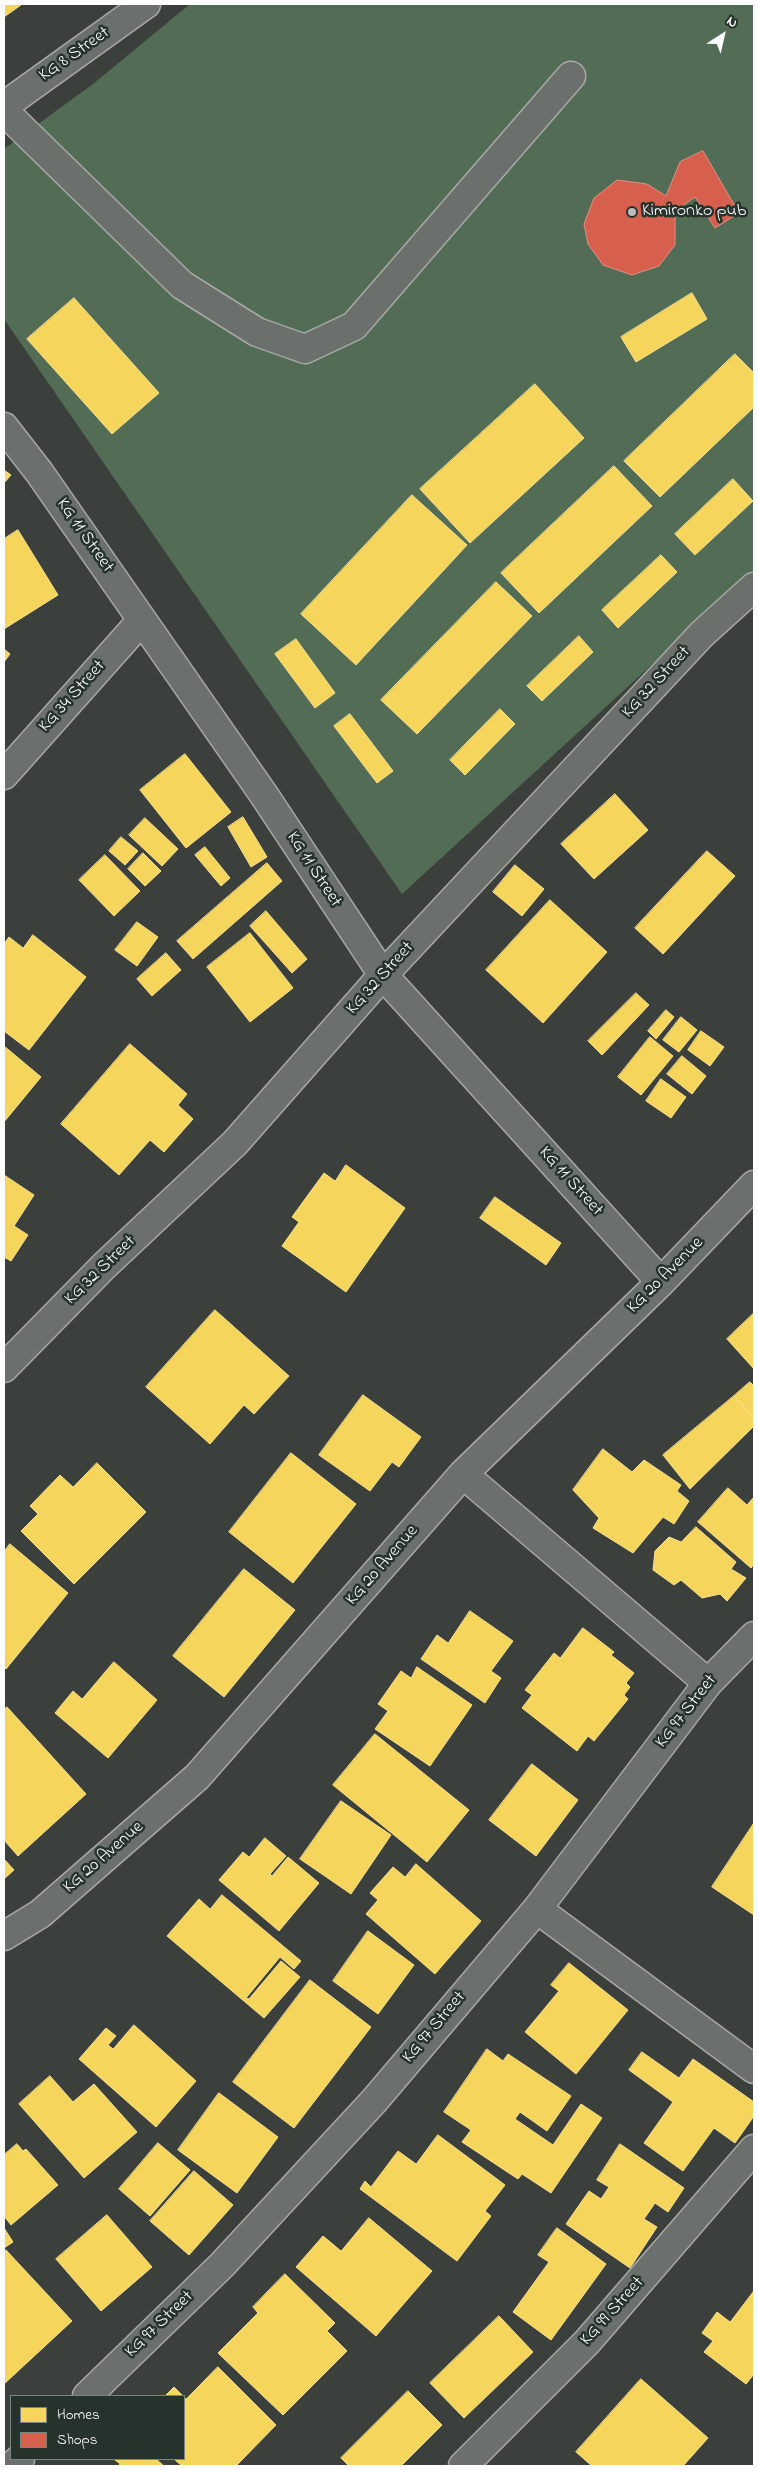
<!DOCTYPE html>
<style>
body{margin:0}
#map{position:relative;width:758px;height:2470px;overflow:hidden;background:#3c403c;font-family:"Indie Flower",sans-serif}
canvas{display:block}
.frame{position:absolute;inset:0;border:5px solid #fff;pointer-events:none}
.legend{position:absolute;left:10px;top:2395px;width:175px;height:65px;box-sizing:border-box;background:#26332d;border:1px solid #7d8581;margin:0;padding:6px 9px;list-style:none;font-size:15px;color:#fff}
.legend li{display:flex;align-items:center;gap:10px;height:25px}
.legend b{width:25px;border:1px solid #7d8581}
.north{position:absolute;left:698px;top:10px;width:50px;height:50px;-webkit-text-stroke:4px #26332d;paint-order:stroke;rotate:35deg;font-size:14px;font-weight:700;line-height:20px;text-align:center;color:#fff}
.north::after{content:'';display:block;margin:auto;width:18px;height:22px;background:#fff;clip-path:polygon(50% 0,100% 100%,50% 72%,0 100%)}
</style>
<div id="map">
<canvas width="758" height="2470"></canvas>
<div class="frame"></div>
<ul class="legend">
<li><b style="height:14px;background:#f6d55c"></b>Homes</li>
<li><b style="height:14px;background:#d6604d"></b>Shops</li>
</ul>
<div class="north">N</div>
</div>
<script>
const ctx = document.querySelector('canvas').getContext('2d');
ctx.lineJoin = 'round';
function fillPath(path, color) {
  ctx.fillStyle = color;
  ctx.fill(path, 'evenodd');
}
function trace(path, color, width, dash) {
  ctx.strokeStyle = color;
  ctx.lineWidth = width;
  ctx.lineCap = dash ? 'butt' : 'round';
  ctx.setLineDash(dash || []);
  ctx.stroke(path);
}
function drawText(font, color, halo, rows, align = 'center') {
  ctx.font = font + ' "Indie Flower",sans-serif';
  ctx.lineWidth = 5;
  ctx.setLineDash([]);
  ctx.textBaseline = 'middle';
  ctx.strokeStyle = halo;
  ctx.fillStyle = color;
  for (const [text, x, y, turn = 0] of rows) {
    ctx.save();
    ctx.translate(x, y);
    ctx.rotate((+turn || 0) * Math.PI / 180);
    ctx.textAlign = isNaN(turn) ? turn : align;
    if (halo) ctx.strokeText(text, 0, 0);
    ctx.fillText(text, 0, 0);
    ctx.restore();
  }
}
fillPath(new Path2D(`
 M190,4H754V571L402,894L4,319V149L93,84Z`), '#536c55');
const homes = new Path2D(`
 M4,4H20L21,5L4,17Z
 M692,293L707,319L636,362L621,337Z
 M74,298L159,393L112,434L27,339Z
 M735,354L754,373V407L660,497L624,461Z
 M535,384L584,438L470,543L420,489Z
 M614,466L652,506L539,613L501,573Z
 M4,470L11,475L4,483Z
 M733,479L753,501L695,555L675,534Z
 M412,495L467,545L356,665L301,614Z
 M18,530L58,595L4,629V539Z
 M661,555L677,572L618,628L602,610Z
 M496,582L532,616L417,734L381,700Z
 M579,636L593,652L542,701L527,686Z
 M296,639L335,693L315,708L275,654Z
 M4,649L10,654L4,662Z
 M500,709L515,724L465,775L450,760Z
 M350,714L393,771L377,783L334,726Z
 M185,754L231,812L186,848L140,790Z
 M615,794L648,830L594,879L561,844Z
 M243,817L267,857L251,867L228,827Z
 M145,818L178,849L162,866L129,835Z
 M121,837L138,851L125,865L109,851Z
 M205,847L230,878L221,886L195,855Z
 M707,851L735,876L663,954L635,928Z
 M143,853L161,871L145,886L128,869Z
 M105,855L140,891L114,916L79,880Z
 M267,863L282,881L193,959L177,941Z
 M515,865L544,889L522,916L493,892Z
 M550,900L607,952L543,1023L486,970Z
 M266,911L307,959L292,973L250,926Z
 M137,922L158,937L137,966L115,950Z
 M250,933L293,988L250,1022L207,967Z
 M33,935L86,977L29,1050L4,1031V944L9,937L23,948Z
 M166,953L181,970L152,996L137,979Z
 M636,993L649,1005L602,1055L588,1041Z
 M666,1010L674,1017L656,1039L648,1031Z
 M681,1017L697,1030L679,1052L663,1040Z
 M701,1031L724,1047L710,1066L688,1050Z
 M650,1037L673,1056L641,1095L618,1077Z
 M130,1044L187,1094L178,1105L193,1119L164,1152L150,1140L119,1175L61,1124Z
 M4,1046L41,1077L4,1122Z
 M682,1056L706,1076L692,1094L667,1074Z
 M661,1079L686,1097L671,1118L646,1101Z
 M346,1165L405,1208L346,1292L282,1246L299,1222L292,1217L324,1173L335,1181Z
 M4,1175L34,1195L14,1226L28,1235L11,1261L4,1257Z
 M495,1197L561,1243L546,1265L480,1218Z
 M215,1310L289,1376L254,1414L244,1405L210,1444L146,1387Z
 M754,1313V1369L727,1339Z
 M750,1382L754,1386V1418L734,1396Z
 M363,1395L421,1437L399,1467L392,1462L370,1491L319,1455Z
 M734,1396L754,1418V1426L690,1489L663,1455Z
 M603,1449L632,1472L644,1460L681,1485L677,1491L689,1501L674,1524L663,1517L633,1553L593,1528L599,1518L573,1490Z
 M291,1453L356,1504L293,1583L229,1532Z
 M97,1463L146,1512L74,1584L21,1531L38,1514L30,1506L60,1475L73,1487Z
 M728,1488L747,1505L754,1497V1564L751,1568L698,1522Z
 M696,1527L736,1562L731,1569L746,1578L727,1601L720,1594L702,1598L681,1580L674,1585L653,1570L655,1551L669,1537L681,1542Z
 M10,1544L68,1593L6,1669L4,1667V1552Z
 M244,1569L295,1610L224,1697L173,1656Z
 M470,1611L513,1641L491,1671L501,1678L485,1703L421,1659L437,1635L448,1643Z
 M583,1628L614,1652L611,1655L634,1673L626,1683L630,1687L624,1695L628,1699L594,1741L588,1736L577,1751L522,1708L532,1695L525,1690L554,1653L560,1658Z
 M114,1662L157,1700L108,1758L55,1713L73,1691L82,1699Z
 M417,1667L472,1705L430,1766L375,1729L388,1711L378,1704L401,1671L411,1678Z
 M7,1707L86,1794L18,1856L4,1840V1710Z
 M375,1734L469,1810L427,1862L333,1785Z
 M532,1764L578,1800L536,1856L489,1820Z
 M341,1801L391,1835L351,1894L300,1859Z
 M754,1823V1915L712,1887Z
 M265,1838L286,1856L270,1874L272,1876L288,1857L319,1883L279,1931L219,1880L243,1852L249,1857Z
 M4,1859L14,1870L4,1879Z
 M416,1864L481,1921L435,1974L366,1914L378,1900L370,1893L393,1867L405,1877Z
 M222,1895L301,1961L294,1969L280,1957L246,1998L249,1999L281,1961L300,1977L264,2018L167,1936L199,1899L210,1909Z
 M368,1931L414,1965L378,2014L333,1981Z
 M569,1963L628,2010L576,2074L525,2032L559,1991L551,1985Z
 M310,1980L371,2027L294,2128L233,2082Z
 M134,2025L196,2081L156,2127L79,2059L106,2028L116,2036L108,2045L113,2049Z
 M487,2049L503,2061L508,2054L571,2096L547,2131L520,2112L515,2119L553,2145L581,2104L602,2118L551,2193L522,2174L518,2179L462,2142L471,2130L444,2112Z
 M642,2052L679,2078L693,2059L754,2102V2116L735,2143L714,2128L683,2171L644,2143L673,2102L629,2070Z
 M50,2076L73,2102L94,2084L137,2132L84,2178L19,2104Z
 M219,2093L278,2137L237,2193L178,2150Z
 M438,2135L505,2185L485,2211L491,2216L457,2261L360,2189L365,2181L371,2187L398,2151L416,2164Z
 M158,2143L190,2170L150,2216L119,2189Z
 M17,2144L23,2151L26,2149L58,2185L11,2225L4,2216V2155Z
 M620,2144L684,2188L668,2212L655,2203L644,2219L657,2227L630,2268L566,2224L589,2191L601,2199L609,2187L597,2180Z
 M194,2171L233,2205L189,2255L150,2221Z
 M107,2215L152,2267L101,2311L56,2259Z
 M369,2218L432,2271L376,2336L296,2267L323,2236L341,2251Z
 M4,2228L13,2242L4,2248Z
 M557,2228L606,2264L551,2340L513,2312L549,2262L538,2255Z
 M6,2250L72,2321L4,2384V2252Z
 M285,2274L335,2323L327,2331L347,2351L283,2415L218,2353L258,2313L253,2307Z
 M754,2291V2374L746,2384L704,2352L713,2341L702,2333L717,2312L730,2322Z
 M499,2316L533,2352L464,2418L430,2383Z
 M218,2367L276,2425L236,2466H182L174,2459H184V2396H165L174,2387L186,2399Z
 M641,2379L708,2438L683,2466H592L576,2452Z
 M408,2391L442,2425L401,2466H349L341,2458Z
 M114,2459H156L164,2466H118L120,2464Z`);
fillPath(homes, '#f6d55c');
trace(homes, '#f9e28d', 1);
const shops = new Path2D(`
 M703,151L739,213L715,228L695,197L675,211V245L659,266L632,275L603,265L588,244L584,224L594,198L617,180L647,184L666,196L680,162Z`);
fillPath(shops, '#d6604d');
trace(shops, '#e29082', 1);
const minor = new Path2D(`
 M4,106L146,4
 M4,111L182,285L257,332L305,349L354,326L571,76
 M4,427L39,472L264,795L383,975L661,1282
 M4,775L142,620
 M4,1368L104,1266L235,1143L383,975L702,634L754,587
 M463,1474L708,1683
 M537,1909L754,2069
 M4,1936L40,1914L197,1777L463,1474L661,1282L754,1185
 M87,2396L222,2265L374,2101L537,1909L708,1683L754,1636
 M12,2466L20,2459
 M463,2466L587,2342L754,2149`);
trace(minor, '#a7a9a7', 31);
trace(minor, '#6c706d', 28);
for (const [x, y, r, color] of [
 [632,212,5,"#bbbcbb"]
]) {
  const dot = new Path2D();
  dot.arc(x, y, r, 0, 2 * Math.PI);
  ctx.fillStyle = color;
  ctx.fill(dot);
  trace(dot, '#26332d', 2);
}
drawText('18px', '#fff', '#26332d', [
 ["KG 8 Street",75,55,-35],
 ["KG 11 Street",84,536,55],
 ["KG 32 Street",657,683,-47],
 ["KG 34 Street",73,697,-48],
 ["KG 11 Street",313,870,57],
 ["KG 32 Street",381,979,-48],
 ["KG 11 Street",570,1182,48],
 ["KG 32 Street",101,1271,-44],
 ["KG 20 Avenue",666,1276,-45],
 ["KG 20 Avenue",383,1566,-49],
 ["KG 97 Street",687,1712,-52],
 ["KG 20 Avenue",104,1858,-41],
 ["KG 97 Street",435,2028,-50],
 ["KG 99 Street",613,2312,-48],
 ["KG 97 Street",160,2325,-44]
]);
drawText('18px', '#fff', '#26332d', [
 ["Kimironko pub",642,212]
], 'left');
</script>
